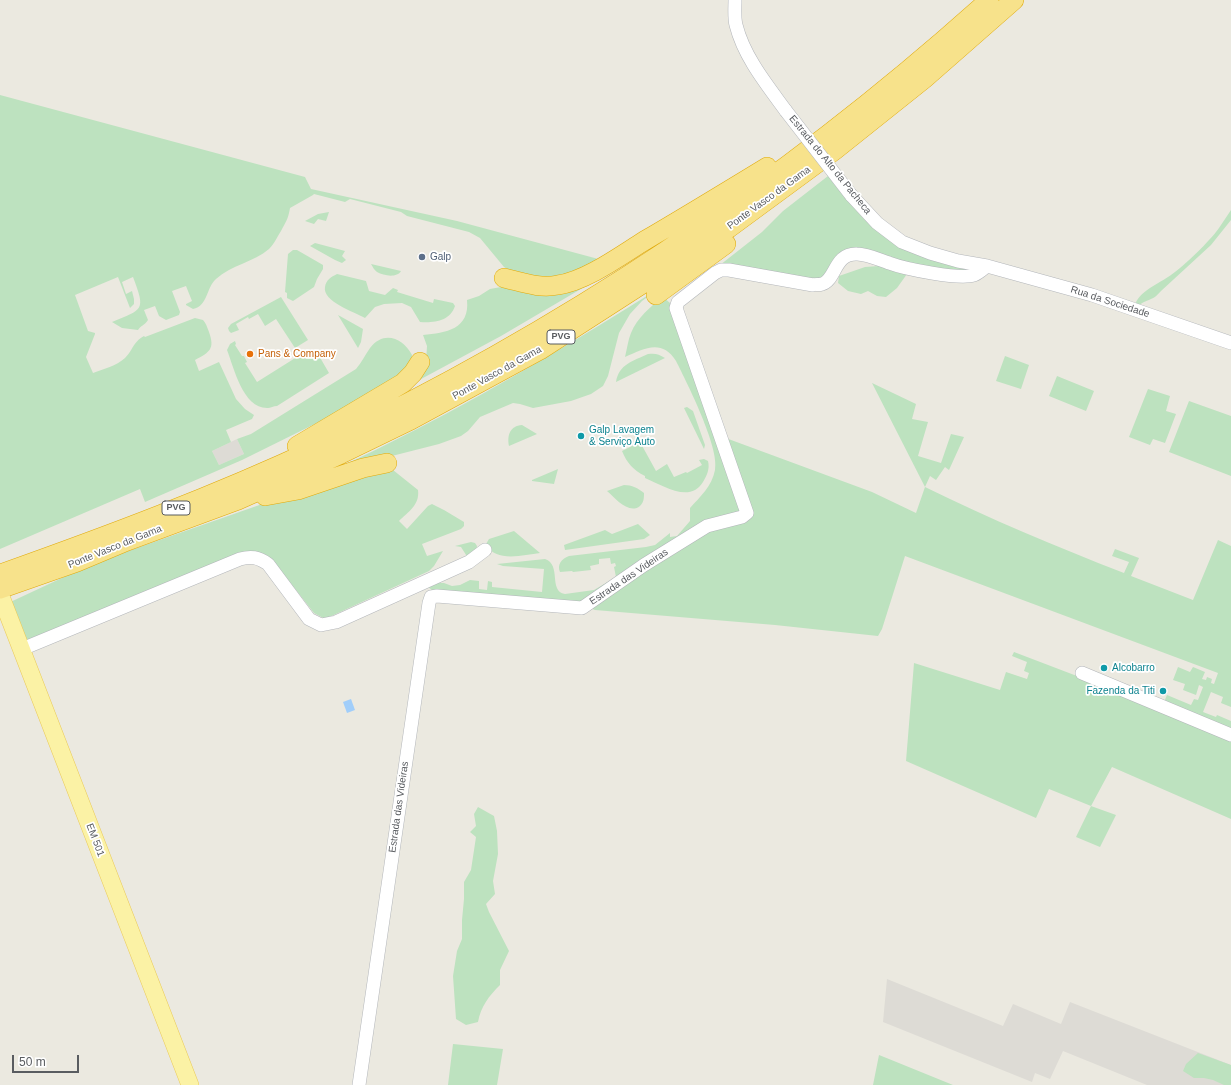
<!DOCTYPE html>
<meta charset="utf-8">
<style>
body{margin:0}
#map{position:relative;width:1231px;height:1085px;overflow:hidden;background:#ebe9e0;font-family:Arial,sans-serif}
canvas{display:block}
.scale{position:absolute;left:12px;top:1055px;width:67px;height:18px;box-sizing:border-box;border:2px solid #595c60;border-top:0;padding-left:5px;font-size:12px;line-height:14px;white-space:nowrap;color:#595c60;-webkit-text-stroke:3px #fff;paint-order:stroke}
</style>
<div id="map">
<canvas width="1231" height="1085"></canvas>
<div class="scale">50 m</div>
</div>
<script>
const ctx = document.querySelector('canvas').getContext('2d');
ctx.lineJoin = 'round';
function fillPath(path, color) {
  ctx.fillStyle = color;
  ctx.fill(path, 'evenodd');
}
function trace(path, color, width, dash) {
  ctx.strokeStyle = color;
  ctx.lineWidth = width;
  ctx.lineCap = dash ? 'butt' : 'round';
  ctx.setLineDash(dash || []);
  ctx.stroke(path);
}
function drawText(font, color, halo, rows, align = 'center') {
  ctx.font = font + ' Arial,sans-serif';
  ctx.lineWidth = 3.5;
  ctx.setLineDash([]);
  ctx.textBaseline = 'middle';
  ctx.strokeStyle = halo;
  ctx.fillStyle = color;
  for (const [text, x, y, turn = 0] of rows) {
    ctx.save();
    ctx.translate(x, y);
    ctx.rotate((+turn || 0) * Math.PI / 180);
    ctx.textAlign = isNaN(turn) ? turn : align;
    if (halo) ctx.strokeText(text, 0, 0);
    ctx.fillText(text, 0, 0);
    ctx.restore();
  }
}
fillPath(new Path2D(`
 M237,439L244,454L219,465L212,451Z
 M887,979L1003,1026L1013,1004L1061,1024L1070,1002L1231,1065V1085H1147L1063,1051L1050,1079L1035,1073L1032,1082L883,1022Z`), '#dddbd5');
fillPath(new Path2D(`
 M0,95L305,177L311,189L457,221L602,260L581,270L545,280L515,274L504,267L480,238L469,232L407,216L401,212L350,199L345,202L314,194L313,195L290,208C288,220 286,221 281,231C277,237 275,243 269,249C254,262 231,265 216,279C206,288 208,306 193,309L186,305V304L192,301L186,286L172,291L180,312L179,315L166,320L159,316L155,306L144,310L148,320C144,326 141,325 138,330L122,328L112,322C143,309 146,311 133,277L122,282L126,294L132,291L134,299V304L130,308L118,277L75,295L88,331L95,333V334L86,357L93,373C104,369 116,366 125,358C134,349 132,343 144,336L145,337L195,318L203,320C206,323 207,327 209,332C215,349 210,352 195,360L199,371L219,362L236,399L245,409L254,415L252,419L226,430L231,442L212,451L219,465L244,454L237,439L251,434L356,369C362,362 365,355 370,348C384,330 403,338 412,355L411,362L402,375L333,415L242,460L145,502L140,489L0,549Z
 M828,176L846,199L864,219L976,269L947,273L860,250L826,275L816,281L720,265L762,232L783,211Z
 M1231,210V220L1211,245L1161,291C1154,299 1153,298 1144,302C1140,304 1139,306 1135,306C1137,292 1160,283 1171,275C1185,265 1209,242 1219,228C1223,222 1227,216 1231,210Z
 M329,212L326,221L318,219L314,224L305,221L318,214Z
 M315,243L345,251L342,256L346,260L342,263L335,260L310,246Z
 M293,250H297L323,265V269L317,279L314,287L293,301L287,298V293L285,292L288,254Z
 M371,264L401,271C397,278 384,276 377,272C374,270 373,267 371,264Z
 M879,266L907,274L897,288L886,297L877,296L868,291L861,294L848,291L838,283L839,276L865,267Z
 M337,274L366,281L369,291L385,295L393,288L398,290L397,292L433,303L434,299L453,303L455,306C450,321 435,323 420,322L411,307L402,303L384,304L375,307L365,318C354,312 322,301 325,287C326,280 331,277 337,274Z
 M586,286L501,336L397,392L426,362L427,346L423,335C446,333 470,329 467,300L479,296L490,289L501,287L517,289Z
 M658,289L642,301L630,314L619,333L608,376L603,386L591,394L571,401L533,408L520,404L513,403L480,417L468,431L461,436L439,444L329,472C359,458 388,444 417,429C500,386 580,338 658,289Z
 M281,297L308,340L295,348L276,319L265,326L258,314L249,319L248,317L236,324L239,330L231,333L229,331L228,328L231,324Z
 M663,297L670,303L730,474L741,514L580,604L433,591L427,586L437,583H444L452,586L460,585L470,580L479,581V589L487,590L488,581L492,582V587L542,592L544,569L503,566L497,564L545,559C562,565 548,591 565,594L594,590L616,577L614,567L616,566L615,563L611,564L610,558L599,559V564L590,566L591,570L573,572L572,571L560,572C557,565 561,559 569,556L646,547L655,545L670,533V537L677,536L690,521V508C700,497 712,486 715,470C720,448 687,383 676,361C662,338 643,349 625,357C627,349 628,340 631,333C637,318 651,306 663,297Z
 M338,315L363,329L361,342L358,348Z
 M235,341L236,344L235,345L242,356H244L247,362L245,363L257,382L308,350L312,357L318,354L329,373L277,406C274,406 270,408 268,408C243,409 234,368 227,350L230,344Z
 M648,354C655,353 659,354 665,358L616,382C619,364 633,361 648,354Z
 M1005,356L1029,365L1021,389L996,381Z
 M1057,376L1094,391L1086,411L1049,396Z
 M872,383L916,404L912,419L928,422L918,456L941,463L951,434L964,437L949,470L945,467L936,480L930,476L925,487C990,519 1057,547 1124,573L1129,562L1112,556L1115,549L1139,558L1131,576L1193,600L1218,540L1231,546V707L1221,703L1223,697L1211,692L1203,712L1216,717L1217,715L1231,721V729L1164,702L1167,695L1191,705L1194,699L1198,700L1203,687L1199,685L1196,695L1183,690L1185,684L1173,680L1178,667L1190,672L1193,667L1205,672L1202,679L1206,680L1207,677L1212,679L1211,683L1214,684L1218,673L905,556L882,629L878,636L775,625L595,610L590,608L708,528L747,520L723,437L872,492L916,513L925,487Z
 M1148,389L1170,396L1166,411L1176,414L1165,443L1153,439L1150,445L1129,437Z
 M1189,401L1231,416V476L1169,452Z
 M687,407L693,411L705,445L704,449L684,408Z
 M522,425L537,434L509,446C507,435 510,426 522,425Z
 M640,442L656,471L667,464L674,477L686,472L687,473L702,465L699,460L704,459L708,461C710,469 707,475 703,482C690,504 662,485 645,478V476C633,470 627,463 622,451Z
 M558,469L554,484L532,481V480Z
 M393,470L418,490C420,505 408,512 399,521L407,529L428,506L432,504L444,510L464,522V526L461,529L422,544L427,556L443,551L434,566L429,571L325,619L314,613L285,576L250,557L22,649L4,605L94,563L268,502Z
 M624,485C632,485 638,488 644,493C644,498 644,502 640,506C629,515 615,498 607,491Z
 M638,524L650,535L644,539L565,550L564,545L605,530L612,534Z
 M514,531L540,553C523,555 495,563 486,544L489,539Z
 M471,542L475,543L477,546L476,552L468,558L461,547L455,546Z
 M1014,652L1090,681L1231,741V819L1112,767L1091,806L1116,815L1100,847L1076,837L1091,806L1049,789L1036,818L906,761L914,663L1000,690L1006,672L1027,679L1029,673L1024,671L1027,662L1012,656Z
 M478,807L494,816L497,831L498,854L493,881L495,894L486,904L489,912L509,951L500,970V985C489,996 481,1006 478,1022L466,1025L456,1019L453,976L457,951L462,939V920L464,899V882L471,870L476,837L470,832L476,826L474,814Z
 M453,1044L503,1049L497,1085H448Z
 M1198,1053L1231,1065V1085H1224L1213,1080L1204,1078H1194L1183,1071L1186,1064Z
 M879,1055L889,1059L953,1085H873Z`), '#bde2bf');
fillPath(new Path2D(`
 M351,699L355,710L347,713L343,702Z`), '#a1cefa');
const minor = new Path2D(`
 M735,0C735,8 734,17 736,25C744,57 767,85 786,111
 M851,195L877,223L902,242L930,253L958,261L987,266L1092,295L1231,343
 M22,649L240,559C251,556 258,557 268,564L309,619L321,625L336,622L469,562L485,550
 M1082,673L1231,735
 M359,1085L429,603L431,597L437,596L582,608L644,565L707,526L742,517L747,513L676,308L678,302L715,273L721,270H729L813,285C815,284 819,285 822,284C836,280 834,253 857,254C867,254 880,260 889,263C905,269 960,280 974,275C979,273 983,269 987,266`);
const major = new Path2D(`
 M0,594L190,1085`);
const highway = new Path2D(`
 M504,278C522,282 539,289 558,285C586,281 620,256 644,241C685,217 726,192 767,167
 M656,295L726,244
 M297,446L403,383L413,373L420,362
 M265,496L298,490L363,468L387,463
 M0,574C107,536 214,496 317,448C563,331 787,182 989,0
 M0,589L77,562L127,541L238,500L341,454L411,420L540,350L729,228L835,150L924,79L1014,0`);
trace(minor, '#b3b6ba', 14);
trace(major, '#eaca5a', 18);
trace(highway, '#e0aa0b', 20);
trace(minor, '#fff', 13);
trace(major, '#fbf2a5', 17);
trace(highway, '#f7e28b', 19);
const minorBridge = new Path2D(`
 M786,111L851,195`);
trace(minorBridge, '#b3b6ba', 14, []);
trace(minorBridge, '#fff', 13);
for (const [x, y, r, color] of [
 [422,257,4,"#5c6f8a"],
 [250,354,4,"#e8710a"],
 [581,436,4,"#0f9aa8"],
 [1104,668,4,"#0f9aa8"],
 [1163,691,4,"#0f9aa8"]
]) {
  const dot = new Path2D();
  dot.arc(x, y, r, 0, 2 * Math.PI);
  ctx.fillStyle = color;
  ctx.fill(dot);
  trace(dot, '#fff', 1.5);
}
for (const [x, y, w] of [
 [561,337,28],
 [176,508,28]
]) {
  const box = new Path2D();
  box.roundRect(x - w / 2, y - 7, w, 14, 3);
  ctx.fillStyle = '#fff';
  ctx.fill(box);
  trace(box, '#595c60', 1);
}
drawText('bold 9px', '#595c60', null, [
 ["PVG",561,337],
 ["PVG",176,508]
]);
drawText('10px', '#595c60', '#fff', [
 ["Estrada do Alto da Pacheca",830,165,51],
 ["Ponte Vasco da Gama",769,198,-36],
 ["Rua da Sociedade",1110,302,18],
 ["Ponte Vasco da Gama",497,373,-29],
 ["Ponte Vasco da Gama",115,547,-22],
 ["Estrada das Videiras",629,577,-34],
 ["Estrada das Videiras",399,807,-82],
 ["EM 501",95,840,69]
]);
drawText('10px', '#4e5e75', '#fff', [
 ["Galp",430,257]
], 'left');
drawText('10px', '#c56008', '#fff', [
 ["Pans & Company",258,354]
], 'left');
drawText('10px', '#0d838f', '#fff', [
 ["Galp Lavagem",589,430],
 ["& Serviço Auto",589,442],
 ["Alcobarro",1112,668],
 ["Fazenda da Titi",1155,691,"right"]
], 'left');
</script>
